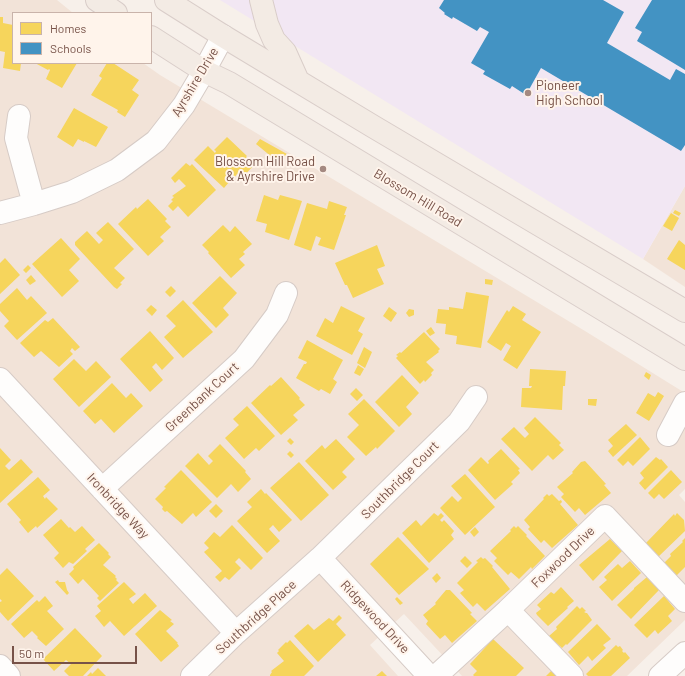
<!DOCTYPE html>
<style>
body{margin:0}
#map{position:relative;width:685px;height:676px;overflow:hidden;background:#f7f0ea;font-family:Barlow,sans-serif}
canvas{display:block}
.legend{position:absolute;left:12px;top:12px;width:140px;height:52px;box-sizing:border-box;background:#fff4eb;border:1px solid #c9b3aa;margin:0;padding:5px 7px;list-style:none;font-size:12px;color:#775248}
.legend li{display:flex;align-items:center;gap:8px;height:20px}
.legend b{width:20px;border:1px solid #c9b3aa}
.scale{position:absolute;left:12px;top:646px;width:125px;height:18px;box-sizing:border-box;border:2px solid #775248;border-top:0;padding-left:5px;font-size:12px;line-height:14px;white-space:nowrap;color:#775248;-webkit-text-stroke:3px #fff4eb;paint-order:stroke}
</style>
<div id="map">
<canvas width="685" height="676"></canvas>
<ul class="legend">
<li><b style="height:11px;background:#f6d55c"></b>Homes</li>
<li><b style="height:11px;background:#4393c3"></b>Schools</li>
</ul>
<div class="scale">50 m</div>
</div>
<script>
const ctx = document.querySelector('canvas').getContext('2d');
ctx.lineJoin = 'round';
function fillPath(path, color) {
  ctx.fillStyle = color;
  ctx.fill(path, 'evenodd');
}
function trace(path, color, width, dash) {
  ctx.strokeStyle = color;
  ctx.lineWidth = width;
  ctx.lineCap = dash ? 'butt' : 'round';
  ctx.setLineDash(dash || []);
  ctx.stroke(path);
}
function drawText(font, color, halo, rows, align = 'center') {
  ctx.font = font + ' Barlow,sans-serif';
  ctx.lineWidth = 4;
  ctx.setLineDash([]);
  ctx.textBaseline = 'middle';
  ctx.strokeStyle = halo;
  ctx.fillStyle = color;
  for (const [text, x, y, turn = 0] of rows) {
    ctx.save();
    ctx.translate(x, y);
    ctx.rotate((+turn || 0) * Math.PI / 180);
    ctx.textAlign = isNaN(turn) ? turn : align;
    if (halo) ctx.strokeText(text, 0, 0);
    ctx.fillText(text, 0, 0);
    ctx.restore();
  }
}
fillPath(new Path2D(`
 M0,0H57L73,13H13V63H143L160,75L585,331L685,393V489L679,495L685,502V620L627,676H462L404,614L370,645L398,676H0Z
 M685,186V287L643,259Z`), '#f2e3d8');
fillPath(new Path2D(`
 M220,0H685V186L643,259Z`), '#f2e7f3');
fillPath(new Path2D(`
 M0,17H3V23L13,25V63H21L20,71L3,68L5,52L0,51Z
 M35,63H77L62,88L46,79L50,70L49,69L48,70Z
 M107,63H113L139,80L132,90L139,95L125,117L117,112L118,110L91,95L102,78L99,76Z
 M74,108L108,127L96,147L84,141V142L78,139L73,147L57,137Z
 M227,137L247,156L246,157L254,165L242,178L237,174L231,182L230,181L224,188L194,160L208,146L215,153L216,151L214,150Z
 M260,139L287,154L278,162L256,144Z
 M186,163L190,166L192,164L216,190L188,217L178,206L173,211L168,206L173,201L171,200L174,197L172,196L186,186L179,179L175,183L171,178Z
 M264,195L278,200L280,195L302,201L289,240L265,232L267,224L256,221Z
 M148,199L167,219L165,221L171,227L160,237L164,241L148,256L118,224L136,207L137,209Z
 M329,201L347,207L344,215H346L334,250L318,245L321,238L316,236L311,251L294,245L307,203L327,209Z
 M675,210L681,213L679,216L673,213Z
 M671,213L679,218L672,231L663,226Z
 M108,222L134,249L114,268L125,278L120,283L122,284L117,289L114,287L75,245V242L87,231L99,244L103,240L96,233Z
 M223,225L230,232L235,226L252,244L243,252L245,254L239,259L245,265L231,278L208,253L209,252L202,245Z
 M61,238L80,259L69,270L79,281L62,297L32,264Z
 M679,240L685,245V270L667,259Z
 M377,245L385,266L377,269L384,284L353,298L347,285H345L335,263Z
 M5,258L20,275L0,294V263Z
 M28,265L31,268L26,273L23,270Z
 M31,275L36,281L30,285L26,280Z
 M220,276L237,293L223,308L229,315L216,328L192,303Z
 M485,279L493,280L492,285L485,284Z
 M171,286L176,291L170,297L165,292Z
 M17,288L27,300L31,296L47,313L17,340L4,326L9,321L0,311V304Z
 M466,292L489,296L481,348L456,344L457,336L445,334L446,324L436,323L438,309L449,310V307L463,309Z
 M183,300L213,332L183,358L164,337L176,326L166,316Z
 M151,305L157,310L152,316L146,310Z
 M341,306L365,318L358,331L363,334L352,355L316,336L325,318L333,323Z
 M513,306L526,314L522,320L541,332L517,369L503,360L511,346L506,343L501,351L487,342L507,310L509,312Z
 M389,307L397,313L391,322L383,316Z
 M409,309L414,310V315L409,317L406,313Z
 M53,318L80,347L75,351L72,348L70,351L73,354L59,367L41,351L34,357L20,343L45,320L48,322Z
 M431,327L435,333L430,336L426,331Z
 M150,331L174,358L162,370L156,363L152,367L163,380L150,392L120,359Z
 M424,332L440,349L438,351L439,352L426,362L434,370L431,373L432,375L425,382L424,380L420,384L396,358L398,356L396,355L400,352L401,353Z
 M307,340L343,360L333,379L337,382L330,394L321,389L319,391L296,378L304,364H306L307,362L298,358Z
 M364,347L372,352L365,368L357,363Z
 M74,359L86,371L96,361L111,377L79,407L53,379Z
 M358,365L364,369L360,376L354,373Z
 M530,369L566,371L565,386H563L562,410L521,407L522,388H531L532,386H529Z
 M646,372L651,375L649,380L644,376Z
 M402,375L419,393L406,407L412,414L399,427L375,402Z
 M281,377L300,398L299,399L305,405L293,415L298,420L281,435L251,403L270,385L271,386Z
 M112,383L126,398L131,393L143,406L114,433L101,419L95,424L83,411Z
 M356,388L363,395L357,401L350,394Z
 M658,392L664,396L649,421L636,413L648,393L655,397Z
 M364,399L395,431L377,449L376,447L366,456L347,437L359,425L348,414Z
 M588,399H597L596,406L588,405Z
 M247,406L275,436L259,451L256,448L244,459L225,438L239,425L233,419Z
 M535,417L561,443L559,445L564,450L553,460L548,455L532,471L501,439L514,427L525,438L529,434L524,428Z
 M626,424L637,435L613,457L608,451L613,446L608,440Z
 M640,437L650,449L633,466L628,461L623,466L617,460Z
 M290,438L294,442L291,445L287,441Z
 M336,439L355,459L342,472L347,477L333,490L305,461L322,445L325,449Z
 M220,444L246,471L245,472L251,479L238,492L231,484L217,498L185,466L198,453L209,465L213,461L208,456Z
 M0,448L11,460L5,466L9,470L21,459L33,472L0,503Z
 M501,449L520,469L518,470L520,473L511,482L513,484L495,500L468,470L481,457L488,464L489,463L488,461Z
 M290,451L294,455L291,458L287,454Z
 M656,457L660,460L661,459L668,467L645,490L639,483L644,478L640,473Z
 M585,461L606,484L604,485L611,493L585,515L579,508L575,512L561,497L564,494L557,487L573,473L572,472L581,462Z
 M299,462L329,495L301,521L270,488Z
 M181,470L212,502L196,517L193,513L182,524L167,511L165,512L162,509L163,507L155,499L166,488L164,487Z
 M671,470L682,482L664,499L659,494L654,499L648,493Z
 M465,474L495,507L465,535L440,508L452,496L458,502L462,498L451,486Z
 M38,477L50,490L43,496L45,499L46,497L58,509L37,528L36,526L28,533L19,522L21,520L7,504Z
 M261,489L265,494L266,493L292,520L279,532L273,525L269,529L280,541L267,553L237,521L252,507L247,502Z
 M547,494L549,496L552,494L559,501L561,500L562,502L560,504L578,525L552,548L544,540L541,543L528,529L530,527L524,520L544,499L543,498Z
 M216,504L223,511L216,518L209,511Z
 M434,513L438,516L441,513L444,516L440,520L442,522L444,520L454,531L451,535L454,539L429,563L402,533L416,520L421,526Z
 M677,513L684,520L685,531L658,557L646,543L674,514L675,516Z
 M61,519L69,528L70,527L75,532L82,526L95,540L85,549L87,551L73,564L69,562L63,568L54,558L59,553L43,535Z
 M232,525L263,558L251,570L239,558L235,562L241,568L229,580L225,577L220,582L215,577L222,571L204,552L209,548L204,543L214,532L220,537Z
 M514,526L516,528L518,526L527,535L526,536L545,556L532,569L531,567L519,579L511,572L508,575L494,561L497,558L490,551L511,531L510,530Z
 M475,527L479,532L474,537L470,532Z
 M398,537L429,569L399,595L370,564Z
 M685,538V567L676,576L664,563L671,556L670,554L683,542L682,541Z
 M610,539L622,551L593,581L579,565Z
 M99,543L109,553L108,554L111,557L103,565L116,576L115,577L117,579L116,580L119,583L100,601L97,598L99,596L83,579L78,584L69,574L74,569L73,567Z
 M465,556L472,563L467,568L460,561Z
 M481,557L483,559L485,558L493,566L492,567L510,589L485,611L477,603L473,607L460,593L464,590L457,583L478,562L476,561Z
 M630,561L641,573L612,601L599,587L607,580L604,577L618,564L622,568Z
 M7,568L34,596L8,621L0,612V602L2,601L0,599V575Z
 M437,573L441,578L436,583L432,578Z
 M647,577L659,590L631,619L617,605L634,589V588Z
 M58,580L59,582H65L67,590L69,593L67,595L55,582Z
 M124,582L136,594L129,599L133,604L145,593L157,606L124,636L110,621L104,627L95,616L101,611L97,606Z
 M561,587L574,601L567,607L568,608L548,626L537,615L536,613L541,609L537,605L551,592L554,594Z
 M446,590H450L472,613L470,614L477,621L452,643L445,635L440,639L426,624L428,621L423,615L436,604L435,603Z
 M45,596L53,606L47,611L64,629L46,646L37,638L38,637L32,631L24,638L11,624L37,600L39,602Z
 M664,596L675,609L668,616L672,621L658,634L655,630L647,638L634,625Z
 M397,597L403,603L400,605L395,599Z
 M577,606L580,609L582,607L586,611L584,612L586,613H587L592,620L567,645L566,644L562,648L549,636L557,629L556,627Z
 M160,610L172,620L170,621L174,624L166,631L178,643H177L179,646L161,662L135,634Z
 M339,615L342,618L336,624L346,635L318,662L294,636L308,624L314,630L329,618L333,621Z
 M597,624L611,639L603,645L606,648L592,661L588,656L579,665L568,652Z
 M75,628L102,656L83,676H69L64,671L71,664L66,660L54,671L43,659Z
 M493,639L524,668L516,676H474L473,675L477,671L470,664Z
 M290,640L314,666L304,676H270V675L272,672L271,671L284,661L277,653L279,651L278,650L286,642L287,643Z
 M616,645L618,647L620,646L623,650L622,651L624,653L625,652L630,658L611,676H588L586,674Z
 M98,668L106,676H87L91,672L92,674Z
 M552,670L557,676H546Z
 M382,671L387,676H376Z`), '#f6d55c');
fillPath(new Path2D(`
 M444,0H603L624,12L607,43L670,80L676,69L685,74V145L681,151L541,68L526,95L512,86L510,89L483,74L485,71L471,63L489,32L480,27L477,31L453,17L452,19L444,14L445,13L439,8Z
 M652,0H685V70L637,41L642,32L635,28Z`), '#4393c3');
const minor = new Path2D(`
 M19,116L16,138L34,204
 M0,213L34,204L72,192L117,170L156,141L184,105L204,71L223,36
 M0,379L236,633
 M668,435L685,403
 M102,489L244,359L277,315L286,293
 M320,558L429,676
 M508,610L572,676
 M0,666L9,676
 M192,676L236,633L320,558L459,422L476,397
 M436,676L508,610L605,516L685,601
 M660,676L685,653`);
const major = new Path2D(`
 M97,0L116,13
 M166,0L223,36L374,127L685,311
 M261,0L267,24L274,40L285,52L298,81
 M151,37L204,71L229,83L685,359`);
trace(minor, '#d6cbc6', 24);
trace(major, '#d9cdc9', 24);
trace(minor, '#fefdfc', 22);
trace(major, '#f3ebe4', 22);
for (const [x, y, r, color] of [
 [528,93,4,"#a48981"],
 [323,169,4,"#a48981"]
]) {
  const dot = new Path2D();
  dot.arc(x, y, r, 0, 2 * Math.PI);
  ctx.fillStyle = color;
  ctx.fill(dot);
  trace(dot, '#fff4eb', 1.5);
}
drawText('13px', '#775248', '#fff4eb', [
 ["Ayrshire Drive",195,82,-59],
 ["Blossom Hill Road",418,198,31],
 ["Greenbank Court",202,397,-43],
 ["Southbridge Court",400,480,-45],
 ["Ironbridge Way",118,506,47],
 ["Foxwood Drive",563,557,-44],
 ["Southbridge Place",256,617,-42],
 ["Ridgewood Drive",375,617,47]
]);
drawText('13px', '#775248', '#fff4eb', [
 ["Pioneer",536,86],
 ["High School",536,101],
 ["Blossom Hill Road",315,162,"right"],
 ["& Ayrshire Drive",315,177,"right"]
], 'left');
</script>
